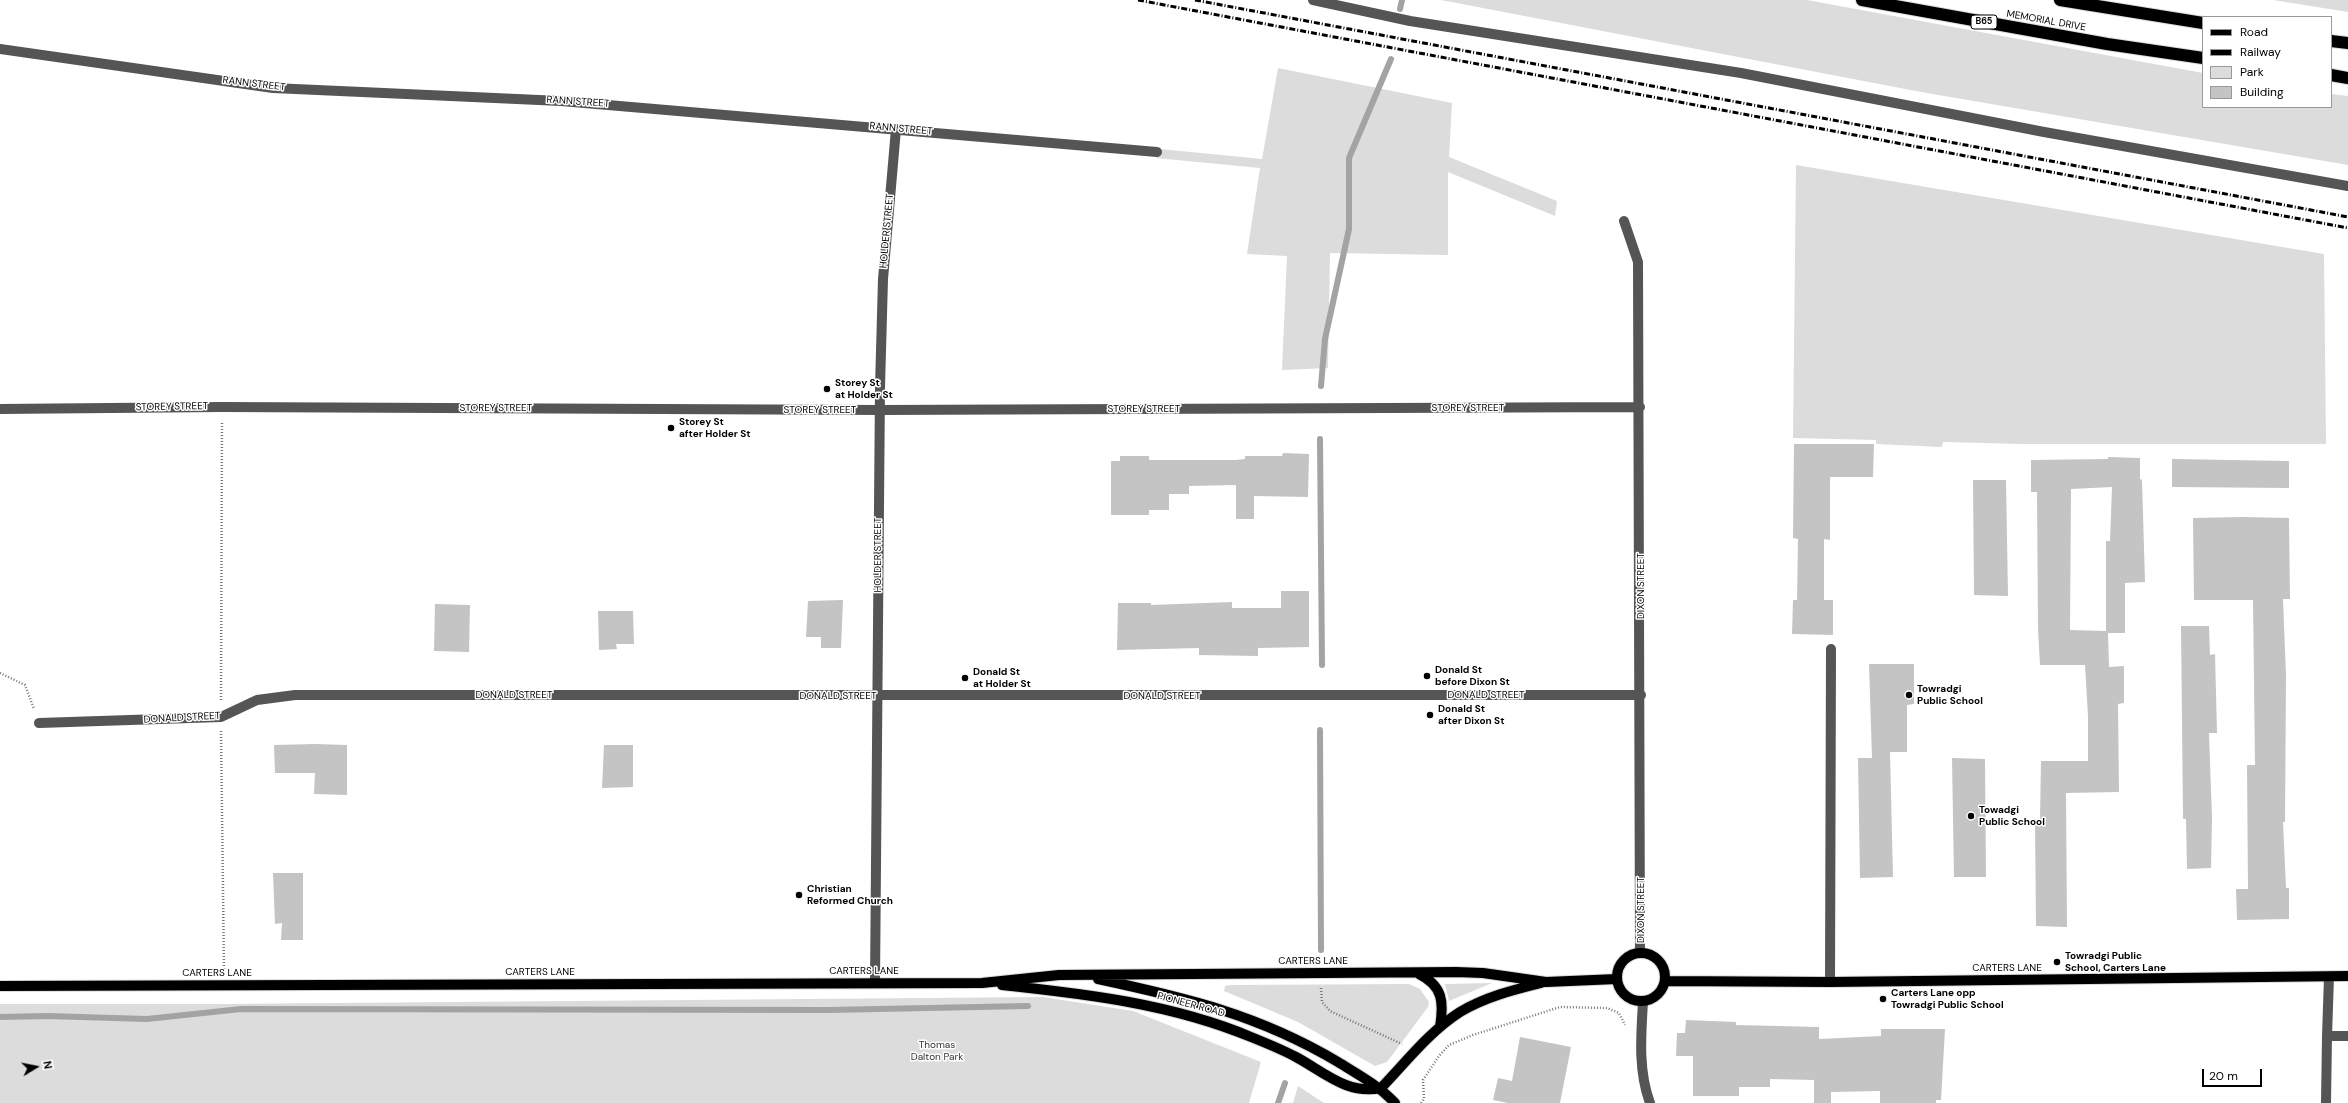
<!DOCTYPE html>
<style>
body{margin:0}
#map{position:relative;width:2348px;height:1103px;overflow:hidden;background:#fff;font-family:"DM Sans",sans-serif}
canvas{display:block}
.legend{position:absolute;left:2202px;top:16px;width:130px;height:92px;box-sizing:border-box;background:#fff;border:1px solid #999;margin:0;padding:5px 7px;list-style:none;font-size:12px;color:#000}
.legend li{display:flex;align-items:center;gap:8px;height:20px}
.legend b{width:20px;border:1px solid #999}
.north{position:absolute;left:16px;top:1047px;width:40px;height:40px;-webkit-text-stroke:3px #fff;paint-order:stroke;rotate:80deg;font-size:11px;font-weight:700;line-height:16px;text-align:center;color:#000}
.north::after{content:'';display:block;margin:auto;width:14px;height:18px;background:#000;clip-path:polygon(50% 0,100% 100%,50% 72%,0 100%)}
.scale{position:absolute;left:2202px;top:1069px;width:60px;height:18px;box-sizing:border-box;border:2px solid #000;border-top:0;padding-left:5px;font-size:12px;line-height:14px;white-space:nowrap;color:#000;-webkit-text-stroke:3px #fff;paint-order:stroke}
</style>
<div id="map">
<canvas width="2348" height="1103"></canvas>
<ul class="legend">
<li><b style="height:5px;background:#000"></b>Road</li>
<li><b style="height:5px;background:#000"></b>Railway</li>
<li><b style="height:11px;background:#dcdcdc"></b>Park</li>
<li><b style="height:11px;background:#c4c4c4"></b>Building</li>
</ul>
<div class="north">N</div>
<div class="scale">20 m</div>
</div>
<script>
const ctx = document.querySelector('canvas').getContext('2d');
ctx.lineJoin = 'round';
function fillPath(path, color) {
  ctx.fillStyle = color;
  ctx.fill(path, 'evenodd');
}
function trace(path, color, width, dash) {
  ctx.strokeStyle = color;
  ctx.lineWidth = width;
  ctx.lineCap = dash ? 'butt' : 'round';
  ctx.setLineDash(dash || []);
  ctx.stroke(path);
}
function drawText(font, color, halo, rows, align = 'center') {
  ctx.font = font + ' "DM Sans",sans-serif';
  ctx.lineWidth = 3;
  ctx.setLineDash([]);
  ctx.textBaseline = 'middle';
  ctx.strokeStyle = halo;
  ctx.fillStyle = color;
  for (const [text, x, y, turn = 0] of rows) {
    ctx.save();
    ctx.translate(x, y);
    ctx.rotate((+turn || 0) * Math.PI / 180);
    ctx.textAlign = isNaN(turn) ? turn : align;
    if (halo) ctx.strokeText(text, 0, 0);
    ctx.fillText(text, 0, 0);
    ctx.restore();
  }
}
fillPath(new Path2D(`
 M1441,0H1807L2203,73V107H2331V94L2348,96V165L1921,92Z
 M2273,0H2348V12Z
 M1278,68L1452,103L1449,157L1557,201L1555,216L1448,172V255L1330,253L1328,368L1282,370L1287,256L1247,254L1260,168L1156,158L1160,149L1262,159Z
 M1796,165L2324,254L2326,444H2023L1943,442L1942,447L1876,444V440L1793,438Z
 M1492,983L1449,1001L1445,984Z
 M1409,984L1420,989L1429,1002L1428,1007L1387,1062L1375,1066L1298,1022L1224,991L1225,986L1231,985Z
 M1043,997L1133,1011L1261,1062L1249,1103H0V1004H218Z
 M1298,1086L1324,1103H1293Z`), '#dcdcdc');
trace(new Path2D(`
 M1400,9L1402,0
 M1321,386L1325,339L1349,229V158L1391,59
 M1320,439L1322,665
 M1320,730L1321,950
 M0,1017L47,1016L147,1019L241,1009L828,1010L1028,1006
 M1278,1103L1285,1083`), '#a3a3a3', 6);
fillPath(new Path2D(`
 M1794,444H1874L1873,477H1830V540L1824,539V600H1833V635L1792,634L1793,600H1797L1798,539L1793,538Z
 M1283,453L1309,454L1308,497L1254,496V519H1236V485L1189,486V494H1169V510H1149V515H1111V461H1120V456H1149V460H1236L1245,459V456H1282Z
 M2108,457L2140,458V479L2142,480L2145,582L2125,583V633H2108L2109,667L2124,666V703L2118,704L2119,792L2066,793L2067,927L2036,926L2035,819H2040L2041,761H2088V716L2085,665H2040L2038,629L2037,492H2031V460L2108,459ZM2112,487L2110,541H2106V631L2070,630L2071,489Z
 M2172,459L2289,461V488L2172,487Z
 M1973,480H2006L2008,596L1974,595Z
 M2242,517L2289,518L2290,599H2283L2286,676L2285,822H2283L2286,888H2289V919L2237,920L2236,889H2248L2247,765H2255L2253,600H2194L2193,518Z
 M1281,591H1309V647L1258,648V656L1199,655V648L1117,650L1118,603H1151V605L1232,602V608H1281Z
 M843,600L841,648H821V637H806L808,601Z
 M435,604L470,605L469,652L434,651Z
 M598,611H633L634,644H616L617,649L599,650Z
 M2181,626H2209L2210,655L2215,654L2217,733H2209L2212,818L2211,868L2187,869L2186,819H2183Z
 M1869,664H1914V704L1907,705V752H1890L1893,877L1860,878L1858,758H1872Z
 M315,744L347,745V795L314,794L315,773H275L274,745Z
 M604,745H633V787L602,788Z
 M1952,758L1985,759L1986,877H1954Z
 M273,873H303V940H281L282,923L275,924Z
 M1686,1020L1736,1022V1025L1819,1027V1039L1881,1036V1029H1945L1941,1100H1936V1103H1880V1091L1831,1092V1103H1814V1080L1770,1079V1087H1739V1096H1693V1056H1676L1677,1033H1685Z
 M1520,1037L1571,1047L1560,1103H1508L1493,1100L1498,1078L1512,1081Z`), '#c4c4c4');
const major = new Path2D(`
 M1617 977a24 24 0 1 1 48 0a24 24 0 1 1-48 0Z
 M1419,974C1443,986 1444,1002 1440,1027
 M1098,979C1187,998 1259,1015 1338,1062C1359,1075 1378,1085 1395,1103
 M1665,981L1830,982L2348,976
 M1002,985C1087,994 1172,1004 1251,1037C1266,1043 1281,1049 1296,1057C1324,1072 1347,1095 1381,1088
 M0,986L982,983L1059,975L1456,972L1483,973L1546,982L1617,979
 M1381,1088C1406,1062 1430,1031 1460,1012C1485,997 1513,990 1541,983`);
const highway = new Path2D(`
 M1862,0L2107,44L2203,58
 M2060,0L2203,23
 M2331,41L2348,43
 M2331,75L2348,78`);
trace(major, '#dbdbdb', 12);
trace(highway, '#dbdbdb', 14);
trace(new Path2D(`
 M0,673L25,685L34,709
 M221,700L222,421
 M221,731L224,970
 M1321,988L1322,1002L1330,1011L1402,1044
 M1421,1103L1424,1099L1423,1080L1439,1056L1449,1045L1473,1035L1560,1007L1607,1008L1619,1013L1625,1025`), '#777', 2.5, [1, 2]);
trace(new Path2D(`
 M1313,0L1410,21L1741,73L2044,132L2348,186
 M0,49L273,88L561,101L1157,152
 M1624,221L1638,262L1640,953
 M0,409L222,407L880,410L1640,407
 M39,723L221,717L257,700L295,695H1641
 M2329,977L2327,1036H2348
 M1830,982L1831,649
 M875,983L880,387L883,279L896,129
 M1643,1002C1641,1035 1638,1071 1650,1103
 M2326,1103L2327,1036`), '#555', 10);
trace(major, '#000', 10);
trace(highway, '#000', 12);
trace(new Path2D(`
 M1138,0L2348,228
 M1195,0L2348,217`), '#000', 3, [6, 2, 1, 2]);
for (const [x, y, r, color] of [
 [827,389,4,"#000"],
 [671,428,4,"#000"],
 [1427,676,4,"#000"],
 [965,678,4,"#000"],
 [1909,695,4,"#000"],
 [1430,715,4,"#000"],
 [1971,816,4,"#000"],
 [799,895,4,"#000"],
 [2057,962,4,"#000"],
 [1883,999,4,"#000"]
]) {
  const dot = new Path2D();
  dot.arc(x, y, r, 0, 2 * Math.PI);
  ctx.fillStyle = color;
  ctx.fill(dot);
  trace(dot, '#fff', 1.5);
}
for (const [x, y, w] of [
 [1984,22,26]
]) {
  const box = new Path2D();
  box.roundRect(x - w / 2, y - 7, w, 14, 3);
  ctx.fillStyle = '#fff';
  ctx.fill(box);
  trace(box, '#000', 1);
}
drawText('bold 9px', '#000', null, [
 ["B65",1984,22]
]);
drawText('10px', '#000', '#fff', [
 ["MEMORIAL DRIVE",2046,21,10],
 ["RANN STREET",254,84,7],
 ["RANN STREET",578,102,4],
 ["RANN STREET",901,129,5],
 ["HOLDER STREET",887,231,-85],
 ["STOREY STREET",172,407,-1],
 ["STOREY STREET",496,408],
 ["STOREY STREET",1468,408],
 ["STOREY STREET",1144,409],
 ["STOREY STREET",820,410],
 ["HOLDER STREET",878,555,-90],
 ["DIXON STREET",1641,586,-90],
 ["DONALD STREET",514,695],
 ["DONALD STREET",1486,695],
 ["DONALD STREET",838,696],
 ["DONALD STREET",1162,696],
 ["DONALD STREET",182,718,-3],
 ["DIXON STREET",1641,910,-90],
 ["CARTERS LANE",1313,961],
 ["CARTERS LANE",2007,968],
 ["CARTERS LANE",864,971],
 ["CARTERS LANE",540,972],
 ["CARTERS LANE",217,973],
 ["PIONEER ROAD",1191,1005,15]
]);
drawText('bold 10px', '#000', '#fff', [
 ["Storey St",835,383],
 ["at Holder St",835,395],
 ["Storey St",679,422],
 ["after Holder St",679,434],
 ["Donald St",1435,670],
 ["before Dixon St",1435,682],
 ["Donald St",973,672],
 ["at Holder St",973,684],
 ["Towradgi",1917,689],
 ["Public School",1917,701],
 ["Donald St",1438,709],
 ["after Dixon St",1438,721],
 ["Towadgi",1979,810],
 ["Public School",1979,822],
 ["Christian",807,889],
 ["Reformed Church",807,901],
 ["Towradgi Public",2065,956],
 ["School, Carters Lane",2065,968],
 ["Carters Lane opp",1891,993],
 ["Towradgi Public School",1891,1005]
], 'left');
drawText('10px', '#333', '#fff', [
 ["Thomas",937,1045],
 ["Dalton Park",937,1057]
]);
</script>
